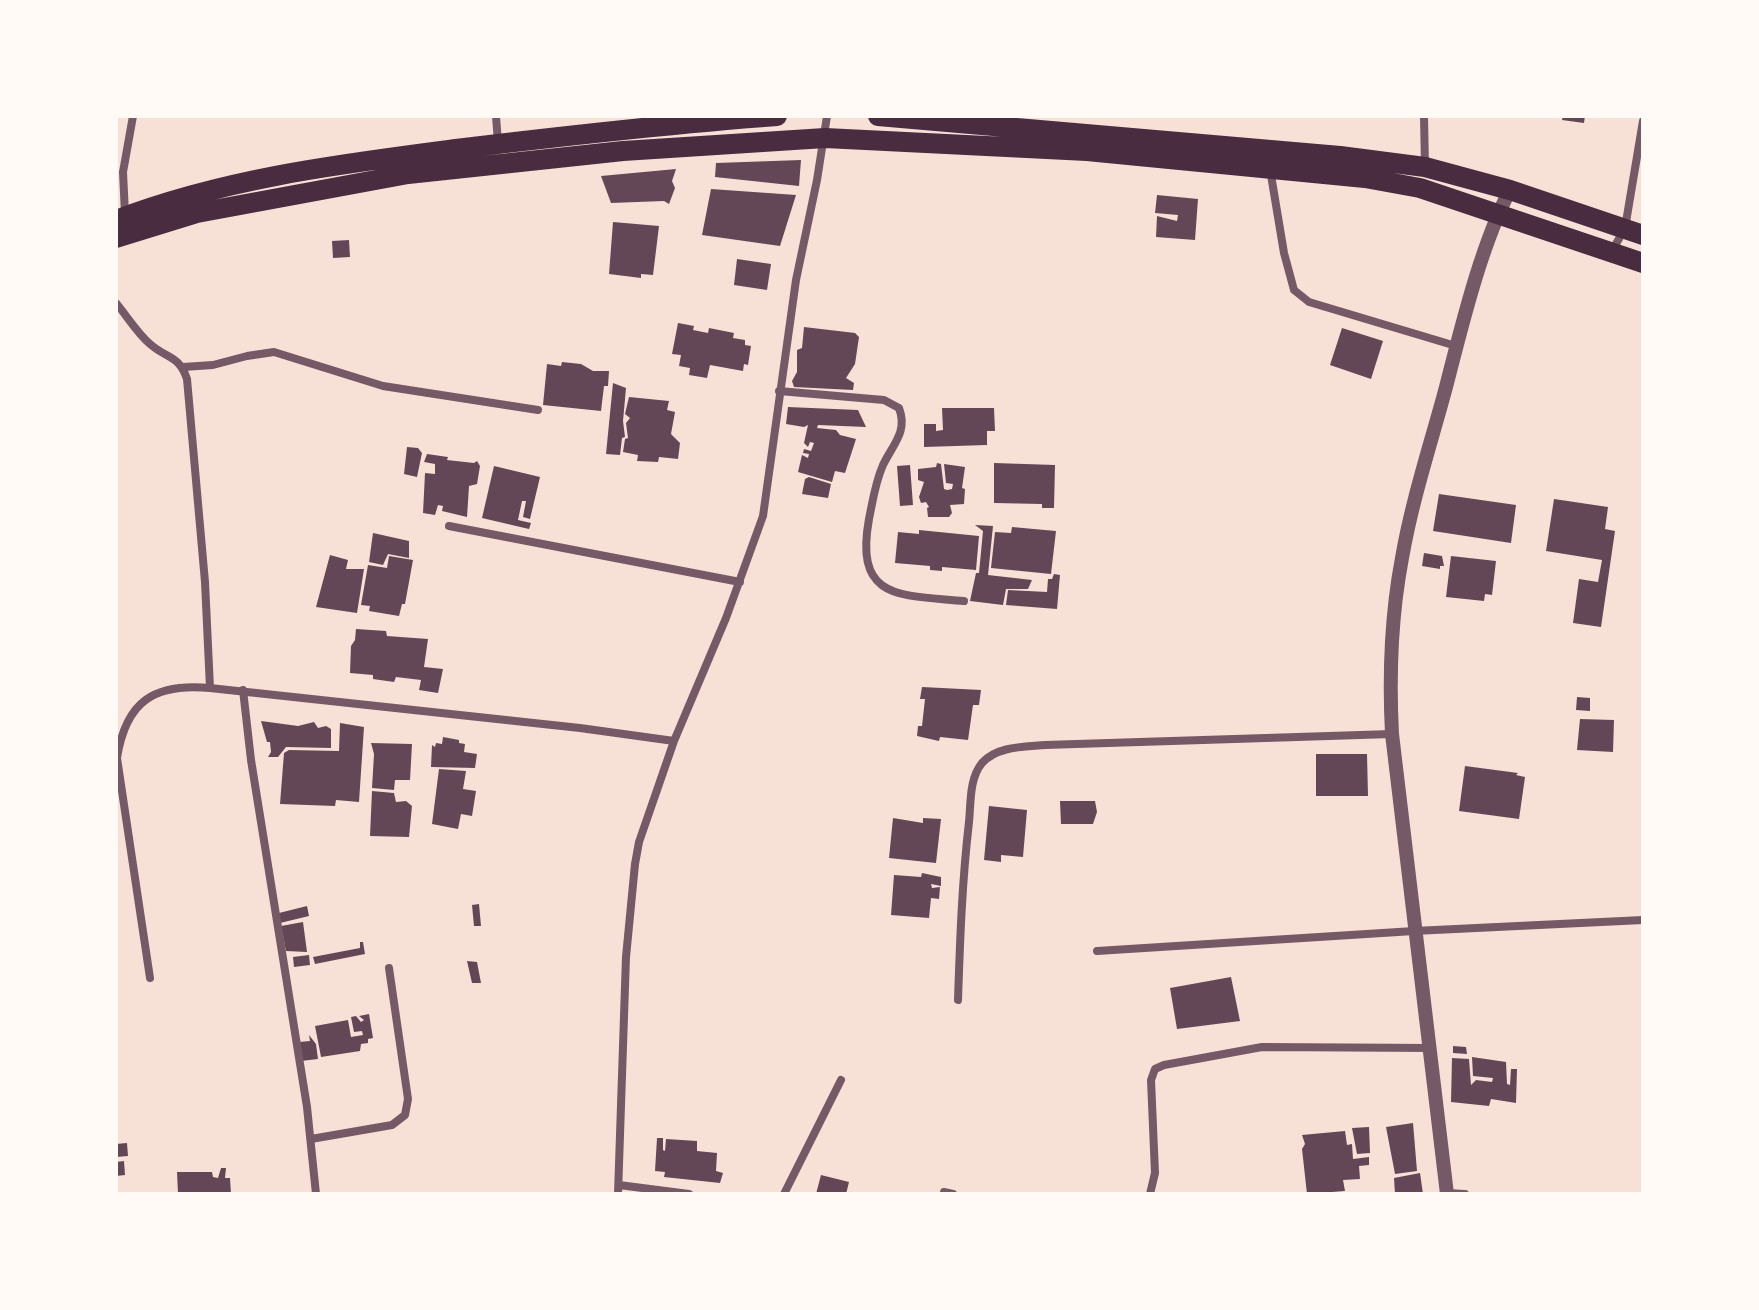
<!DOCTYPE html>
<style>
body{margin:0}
#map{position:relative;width:1759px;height:1310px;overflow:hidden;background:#f7e1d7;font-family:"Fira Sans",sans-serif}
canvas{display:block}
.frame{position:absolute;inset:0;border:118px solid #fffaf5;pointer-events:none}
</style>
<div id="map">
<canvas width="1759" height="1310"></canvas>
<div class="frame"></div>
</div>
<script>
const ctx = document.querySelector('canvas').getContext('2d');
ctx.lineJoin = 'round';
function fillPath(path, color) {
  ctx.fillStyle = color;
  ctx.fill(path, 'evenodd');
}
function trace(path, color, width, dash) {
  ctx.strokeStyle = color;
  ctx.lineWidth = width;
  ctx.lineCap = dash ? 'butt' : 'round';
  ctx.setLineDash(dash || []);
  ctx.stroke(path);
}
fillPath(new Path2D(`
 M1563,116H1585L1584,123L1562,120Z
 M801,160L799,186L715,177L716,163Z
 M676,169L672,181L675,188L669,204L664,201L611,203L601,176Z
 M711,189L796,195L780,246L702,235Z
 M1157,195L1198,199L1195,240L1156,237L1157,216L1177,221L1178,215L1155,213Z
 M613,222L659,226L653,275L641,274V278L609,274Z
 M349,240L350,257L333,258L332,241Z
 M737,259L771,264L767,290L734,285Z
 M678,323L694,326L693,330L708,333L709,328L734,333L733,338L745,340V345L751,346L748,365L744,364L743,371L710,365L707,378L689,375L690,368L679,366L681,355L672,354Z
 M804,327L855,333L859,337L855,364L846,378L854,383L853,390L794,387L792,381L797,372V350L802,348Z
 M1342,328L1383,341L1371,379L1330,365Z
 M562,362L581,364L593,371H609L608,386H604L601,411L543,405L547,364L561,366Z
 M613,383L626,388L623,421L625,437L622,438L620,455L606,454Z
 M629,397L669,401L667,410L675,412L671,434L680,443L678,459L659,457L658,462L637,461L638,455L623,452L625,439L628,438L626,423L630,418L625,414Z
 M788,407L858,410L866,427L818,425L817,428L836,430L840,435L856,439L845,473L835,471L832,482L798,472L802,455L808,458L809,454L803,453L804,449L811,451L814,443L810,442L808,447L804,443L808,425L804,427L786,424Z
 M942,408H994L995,431H987V445L924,447V424H936V431L943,430Z
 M407,447L418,448L422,453L417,477L404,474Z
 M427,454L448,457L447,460L474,463L477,461L480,466L477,484L469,486L467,517L442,511L443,506L438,505L435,515L423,513L425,473L435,474V464L424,462Z
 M937,463L941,464L944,489L947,490L952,489L953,484L946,483L944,464L965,467L962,488L965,489L964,504L950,505L952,513L949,517H928L927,508L929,507L926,502L921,503L919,497L924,482L918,480V469L936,467Z
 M994,463L1055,465L1054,508H1042V504L994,503Z
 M910,465L913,505L900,506L897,466Z
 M494,466L540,477L530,519L523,517L526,501H522L518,520L531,523L529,529L482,518Z
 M809,477L831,484L828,498L802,494L805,479Z
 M1439,494L1516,505L1511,543L1433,531Z
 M1554,499L1608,507L1605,529L1615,531L1601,627L1573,623L1579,579L1598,582L1602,560L1546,551Z
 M975,525L993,526L988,575L1032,580L1028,589H1006L1003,605L970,601L976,573H979L983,531Z
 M1012,527L1056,531L1051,574L991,568L995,532L1011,533Z
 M919,530L979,536L976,570L942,567V571L930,570V566L895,563L898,532L919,534Z
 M373,533L409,541V558L388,554L383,565L369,562Z
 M1424,553L1442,556L1444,566H1440V569L1422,566Z
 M330,555L348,560L346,569H364L357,613L316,607Z
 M389,556L413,560L405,604H402L399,616L369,611L370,606L361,605L368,565L387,568Z
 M1451,556L1496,561L1492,595L1485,594L1484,601L1446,597Z
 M1054,574L1060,575L1057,609L1006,605L1008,590L1047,592L1048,579H1052Z
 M356,629L386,631L387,636L428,639L424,667L443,669L438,693L419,690L421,680L396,677L394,682L373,679V675L350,673L351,646L355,640Z
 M922,687L981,690L979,705H973L968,740L940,737L939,741L917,736L918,726H922L925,699H920Z
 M1577,697L1590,698V711L1576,710Z
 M1580,719L1614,720L1613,752L1577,750Z
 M261,721L298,726L314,722L318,728L326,726L331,729V748L286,747L278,757H268L271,752L270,742H267Z
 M340,723L364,727L359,802L336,800L335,806L280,804L284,753L289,750L339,751Z
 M443,737L459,740V743L465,744L464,752L477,754L475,768L431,767L432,745L435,747L436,743L442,744Z
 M371,743L412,744L410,780H395L394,790L372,788L374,754Z
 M1316,754H1367L1368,796H1316Z
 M1465,766L1518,773L1516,775L1525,777L1519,819L1459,811Z
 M439,769L466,771L463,789L476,791L472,816L461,814L458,829L432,824Z
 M372,791L394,793L396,802L406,801L412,806L409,837L370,836Z
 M1060,801H1095L1097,812L1093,824H1061Z
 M989,806L1027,810L1023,857L1001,855V862L984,860Z
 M893,818L923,823V818L941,819L936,863L889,858Z
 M922,873L941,877V886L931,884L932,888L940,887L939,899L931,898L929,918L891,915L894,875L921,877Z
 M479,904L481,926H474L472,905Z
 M307,906L309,916L280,923L279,913Z
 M303,922L307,952L286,951L281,926Z
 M360,942H363L365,954L315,964L313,957L360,948Z
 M309,955L310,965L294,967L293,957Z
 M467,961L477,962L481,983H472Z
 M1231,977L1240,1021L1177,1029L1170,988Z
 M369,1014L373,1038L368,1039V1043L361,1044L360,1051L321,1057L315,1026L348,1020L351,1037L363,1035L362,1031L354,1032L351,1017L356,1016L361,1022L364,1020L359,1016Z
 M309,1035L316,1044L318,1059L301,1061L299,1042L310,1041Z
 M1453,1046L1466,1047L1467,1054L1453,1053Z
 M1472,1057L1506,1062L1507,1084L1510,1085L1511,1069H1517L1516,1103L1491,1099L1489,1106L1451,1102L1452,1058L1469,1059L1471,1085L1476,1080L1492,1082L1493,1078L1473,1076Z
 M1413,1123L1417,1171L1395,1174L1386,1127Z
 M1369,1127L1370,1153L1357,1154L1352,1128Z
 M1345,1131L1347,1145L1352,1144L1353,1159L1369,1157V1165L1359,1166L1360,1179L1343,1180L1345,1191L1307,1194L1302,1149L1305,1144L1302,1135Z
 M657,1138H663V1150L665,1151L666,1139L697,1141V1151L717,1153L716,1171L723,1173L720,1183L664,1177L665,1172L655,1171Z
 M127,1143L128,1156L116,1157V1144Z
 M124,1161L125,1175L116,1176V1162Z
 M221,1168H226L225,1178H230L231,1194H178L177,1172H212L213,1177L218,1178Z
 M1420,1173L1423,1194H1395L1394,1178Z
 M821,1175L849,1182L846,1194H816Z`), '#644757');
trace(new Path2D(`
 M496,116L498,143
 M1424,116L1425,167
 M1270,169L1284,253L1294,290L1309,302L1456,346
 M125,214L123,172L133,116
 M1612,251L1625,228L1643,121
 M116,303C127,316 137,333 150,344C167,359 179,355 187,379L205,582L210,688C154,683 126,701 117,758L150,978
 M183,367L213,365L247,356L274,352L383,386L538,410
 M779,391L884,400L899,408C908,432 893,444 883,465C875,483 873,500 869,519C854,601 901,595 964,601
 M449,526L740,582
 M210,688L580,728L674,741
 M243,690L251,760L307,1107L316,1194
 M1097,951L1414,931L1643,920
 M958,1000C960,940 962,882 969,822C971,803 969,779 982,763C997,746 1024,747 1045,745L1392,734
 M311,1139L392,1125L405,1115L408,1099L389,968
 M619,1185L689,1194
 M944,1192L953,1194
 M1447,1193L1465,1194
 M618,1194L626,957L635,864L639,842L674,741L726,618L763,516L796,280L817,180L827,116
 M784,1194L841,1080
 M1150,1194L1155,1173L1151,1080L1155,1069L1164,1065L1262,1047L1431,1048`), '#755966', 8);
trace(new Path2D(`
 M1447,1194L1392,734C1389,676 1391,616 1402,558C1412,500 1431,443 1446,387C1462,325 1481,245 1510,190`), '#755966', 14);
trace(new Path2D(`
 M878,116L1340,156L1425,167L1510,190L1643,235
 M116,220C225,178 341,164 456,149C563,136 670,124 777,116
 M116,238L197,213L408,174L623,151L825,138L1087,151L1365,178L1420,188L1643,263`), '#4a2c40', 20);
</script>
